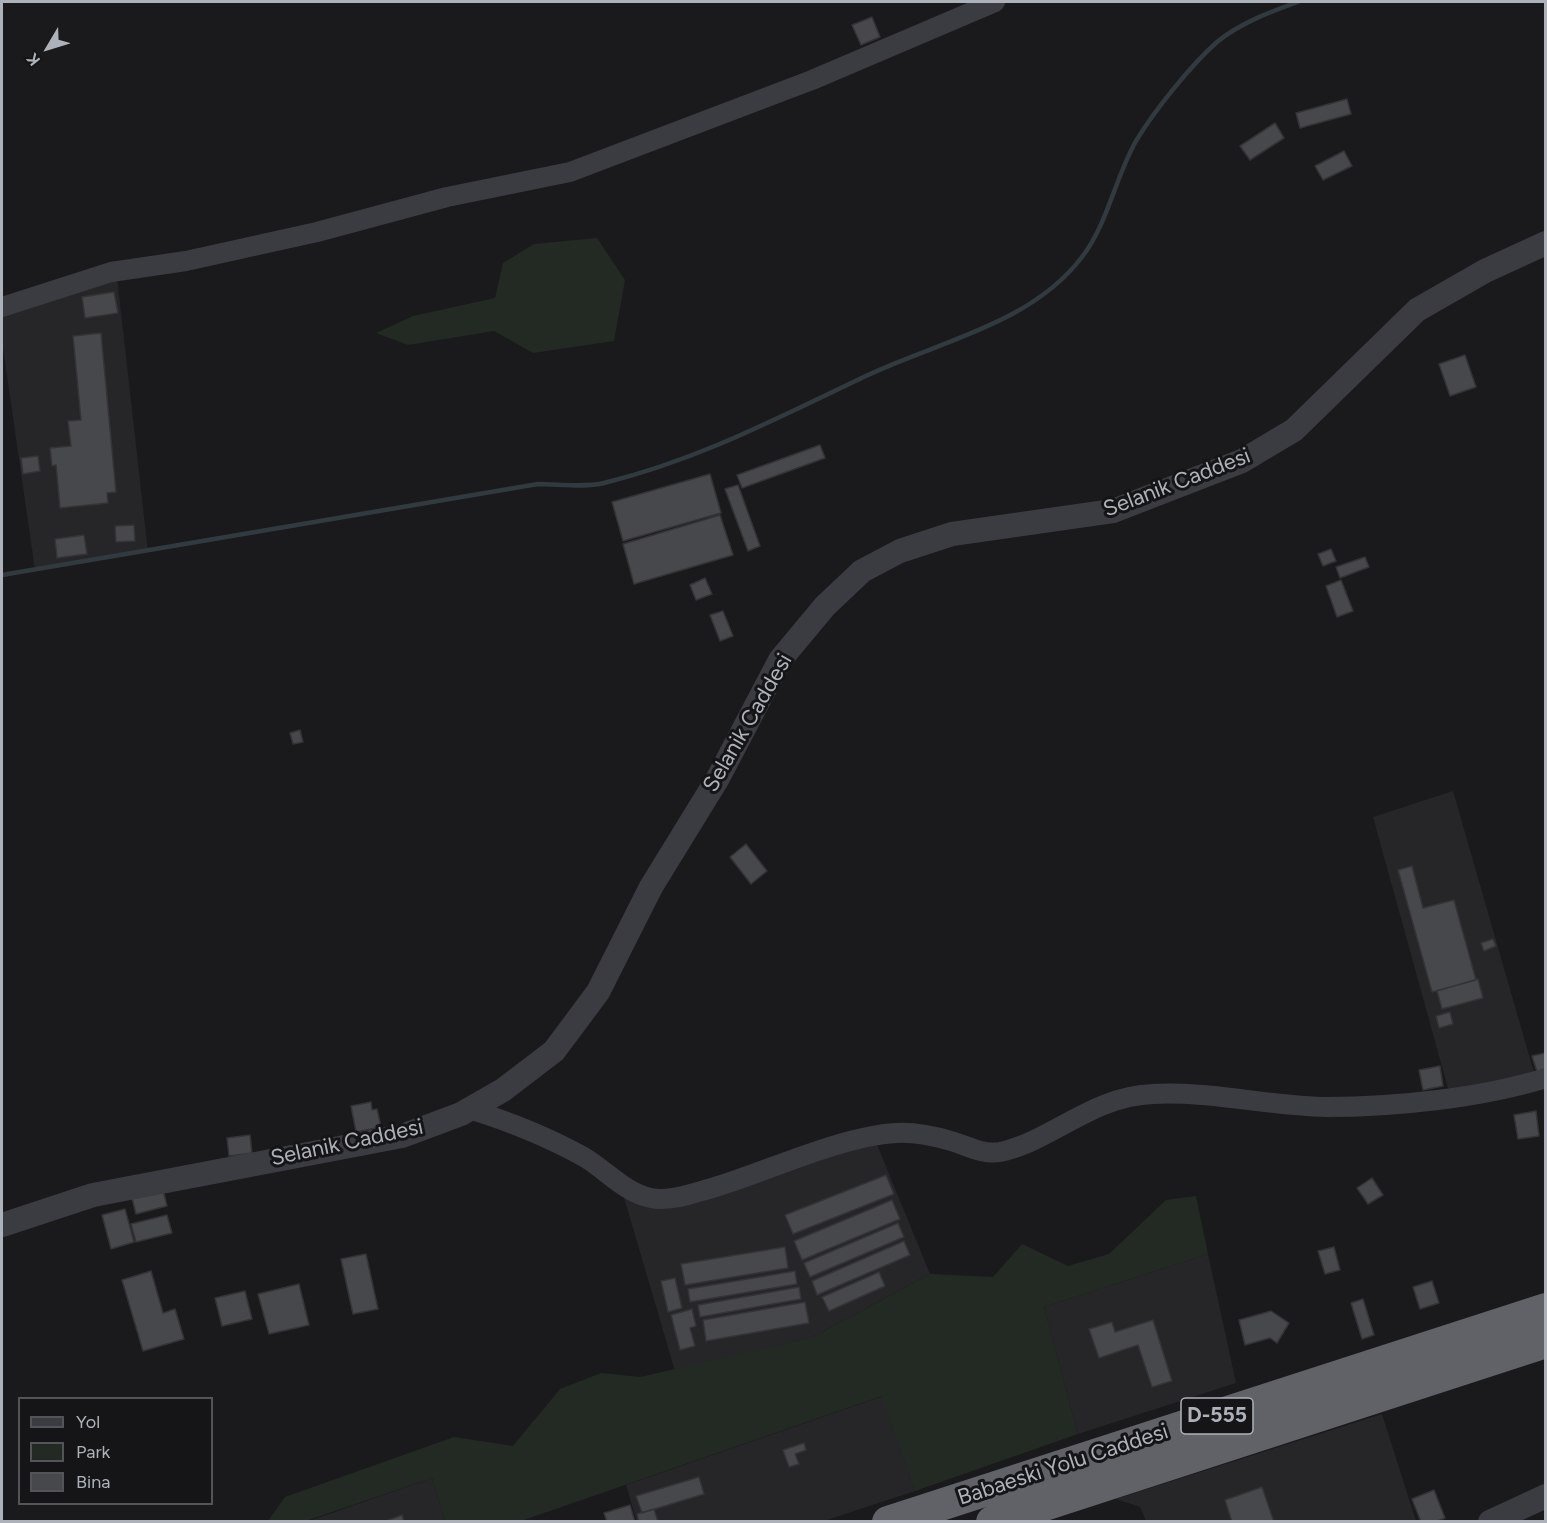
<!DOCTYPE html>
<style>
body{margin:0}
#map{position:relative;width:1547px;height:1523px;overflow:hidden;background:#1a1a1c;font-family:Figtree,sans-serif}
canvas{display:block}
.frame{position:absolute;inset:0;border:3px solid #adb2ba;pointer-events:none}
.legend{position:absolute;left:18px;top:1397px;width:195px;height:108px;box-sizing:border-box;background:#151517;border:2px solid #525458;margin:0;padding:8px 10px;list-style:none;font-size:18px;color:#adb2ba}
.legend li{display:flex;align-items:center;gap:12px;height:30px}
.legend b{width:30px;border:2px solid #525458}
.north{position:absolute;left:18px;top:18px;width:60px;height:60px;-webkit-text-stroke:4px #151517;paint-order:stroke;rotate:232deg;font-size:16px;font-weight:700;line-height:24px;text-align:center;color:#adb2ba}
.north::after{content:'';display:block;margin:auto;width:21px;height:27px;background:#adb2ba;clip-path:polygon(50% 0,100% 100%,50% 72%,0 100%)}
</style>
<div id="map">
<canvas width="1547" height="1523"></canvas>
<div class="frame"></div>
<ul class="legend">
<li><b style="height:8px;background:#3b3c41"></b>Yol</li>
<li><b style="height:16px;background:#222a23"></b>Park</li>
<li><b style="height:16px;background:#47484c"></b>Bina</li>
</ul>
<div class="north">K</div>
</div>
<script>
const ctx = document.querySelector('canvas').getContext('2d');
ctx.lineJoin = 'round';
function fillPath(path, color) {
  ctx.fillStyle = color;
  ctx.fill(path, 'evenodd');
}
function trace(path, color, width, dash) {
  ctx.strokeStyle = color;
  ctx.lineWidth = width;
  ctx.lineCap = dash ? 'butt' : 'round';
  ctx.setLineDash(dash || []);
  ctx.stroke(path);
}
function drawText(font, color, halo, rows, align = 'center') {
  ctx.font = font + ' Figtree,sans-serif';
  ctx.lineWidth = 6;
  ctx.setLineDash([]);
  ctx.textBaseline = 'middle';
  ctx.strokeStyle = halo;
  ctx.fillStyle = color;
  for (const [text, x, y, turn = 0] of rows) {
    ctx.save();
    ctx.translate(x, y);
    ctx.rotate((+turn || 0) * Math.PI / 180);
    ctx.textAlign = isNaN(turn) ? turn : align;
    if (halo) ctx.strokeText(text, 0, 0);
    ctx.fillText(text, 0, 0);
    ctx.restore();
  }
}
fillPath(new Path2D(`
 M117,277L148,552L35,570L2,341V314Z
 M1453,791L1535,1076L1449,1092L1373,817Z
 M876,1142L930,1274L813,1337L675,1371L623,1194L672,1208Z
 M1208,1254L1236,1383L1078,1434L1044,1307Z
 M883,1396L915,1491L824,1521L637,1522L626,1485Z
 M1382,1414L1416,1521H1146L1140,1507L1116,1499Z
 M432,1478L445,1521L306,1522Z`), '#262629');
fillPath(new Path2D(`
 M597,238L625,280L614,341L533,353L494,331L408,345L376,333L413,316L495,298L503,263L534,244Z
 M1196,1196L1208,1254L1044,1307L1078,1434L915,1491L882,1396L521,1521H445L432,1478L306,1521H268L285,1497L454,1437L513,1446L560,1389L601,1373L640,1377L813,1337L930,1274L993,1277L1022,1244L1068,1266L1109,1254L1166,1200Z`), '#222a23');
trace(new Path2D(`
 M2,575L538,484C559,484 584,488 604,483C701,459 779,417 868,375C940,341 1031,324 1082,257C1108,223 1115,178 1136,141C1154,111 1191,65 1217,42C1240,23 1270,12 1298,2`), '#313a3f', 4.5);
const building = new Path2D(`
 M872,17L880,37L861,45L852,25Z
 M1347,99L1351,114L1300,128L1296,113Z
 M1275,123L1284,138L1250,160L1240,146Z
 M1344,151L1352,166L1323,180L1315,166Z
 M114,292L118,313L85,318L82,297Z
 M101,333L116,492L107,493L108,503L60,508L56,465L52,466L50,448L71,446L68,421L81,420L73,336Z
 M1465,355L1476,387L1450,396L1439,364Z
 M820,445L825,458L742,488L737,475Z
 M38,456L40,471L23,474L21,458Z
 M710,474L721,513L623,541L612,502Z
 M738,485L760,546L748,551L725,489Z
 M720,515L733,555L634,584L623,544Z
 M134,525L135,541L116,542L115,526Z
 M84,535L87,554L57,558L55,539Z
 M1331,549L1336,561L1323,566L1318,554Z
 M1365,557L1369,567L1340,578L1336,567Z
 M705,578L712,594L696,600L690,585Z
 M1341,580L1353,611L1337,617L1326,586Z
 M723,611L733,636L720,641L710,615Z
 M300,730L303,742L293,744L290,733Z
 M746,844L767,871L751,884L730,857Z
 M1412,866L1423,908L1454,900L1476,980L1432,992L1398,870Z
 M1493,939L1496,946L1484,951L1481,943Z
 M1478,979L1483,998L1442,1009L1437,991Z
 M1450,1012L1453,1024L1439,1028L1436,1016Z
 M1545,1053L1546,1072L1538,1075L1532,1056Z
 M1440,1066L1443,1086L1423,1090L1419,1070Z
 M371,1102L372,1110L377,1109L381,1127L356,1132L351,1106Z
 M1536,1111L1539,1136L1518,1139L1514,1115Z
 M250,1135L252,1153L229,1156L227,1138Z
 M886,1175L894,1194L793,1234L785,1215Z
 M1372,1178L1383,1195L1368,1204L1357,1188Z
 M163,1190L167,1206L136,1214L132,1198Z
 M892,1200L900,1219L802,1260L794,1241Z
 M125,1209L134,1242L111,1249L102,1215Z
 M167,1215L172,1233L136,1242L131,1224Z
 M898,1223L904,1237L810,1277L804,1263Z
 M904,1241L910,1255L817,1295L812,1281Z
 M785,1247L788,1268L685,1285L681,1264Z
 M1334,1247L1340,1270L1325,1274L1318,1251Z
 M366,1254L378,1309L353,1314L341,1259Z
 M151,1271L163,1313L175,1309L184,1339L143,1351L122,1280Z
 M795,1271L797,1284L690,1302L688,1289Z
 M879,1272L885,1286L829,1311L822,1297Z
 M675,1278L682,1308L668,1312L661,1281Z
 M1432,1281L1439,1303L1420,1309L1413,1287Z
 M299,1284L309,1325L269,1334L258,1294Z
 M799,1287L801,1299L700,1317L698,1305Z
 M245,1291L252,1319L222,1326L215,1298Z
 M1363,1299L1374,1335L1362,1339L1351,1303Z
 M805,1302L809,1323L706,1341L703,1320Z
 M692,1309L696,1326L690,1328L695,1346L680,1350L671,1315Z
 M1271,1311L1289,1323L1277,1343L1270,1338L1245,1345L1239,1320Z
 M1153,1320L1172,1381L1152,1387L1138,1345L1099,1358L1089,1329L1112,1322L1115,1332Z
 M804,1443L806,1450L795,1454L799,1464L789,1467L783,1450Z
 M699,1477L704,1494L642,1513L636,1496Z
 M1262,1487L1274,1522H1232L1225,1500Z
 M1434,1490L1445,1518L1435,1522H1421L1412,1499Z
 M630,1505L635,1522H607L604,1513Z
 M654,1509L658,1522H639L637,1514Z
 M402,1515L404,1522H383Z`);
fillPath(building, '#47484c');
trace(building, '#343438', 1.5);
trace(new Path2D(`
 M2,307L111,272L186,261L317,232L447,197L570,172L812,80L995,2
 M469,1109C511,1122 546,1136 584,1157C606,1170 625,1193 651,1198C670,1202 694,1193 712,1188C766,1172 841,1136 896,1133C914,1132 934,1136 951,1141C968,1146 982,1155 1000,1152C1052,1141 1092,1096 1153,1094C1211,1091 1269,1106 1327,1107C1396,1107 1480,1098 1546,1078`), '#3b3c41', 20);
trace(new Path2D(`
 M2,1225L93,1195L402,1136L461,1114L503,1090L554,1051L598,992L651,887L718,778L780,660L825,606L862,571L900,551L952,534L1113,511L1242,461L1294,430L1417,310L1485,271L1546,243
 M1490,1522L1546,1496`), '#3b3c41', 24);
trace(new Path2D(`
 M888,1522L1546,1309
 M992,1522L1546,1342`), '#606268', 32);
for (const [x, y, w] of [
 [1217,1416,72]
]) {
  const box = new Path2D();
  box.roundRect(x - w / 2, y - 18, w, 36, 4.5);
  ctx.fillStyle = '#151517';
  ctx.fill(box);
  trace(box, '#adb2ba', 1.5);
}
drawText('bold 21px', '#adb2ba', null, [
 ["D-555",1217,1416]
]);
drawText('22px', '#adb2ba', '#151517', [
 ["Selanik Caddesi",1177,483,-21],
 ["Selanik Caddesi",748,723,-60],
 ["Selanik Caddesi",347,1143,-12],
 ["Babaeski Yolu Caddesi",1063,1465,-18]
]);
</script>
